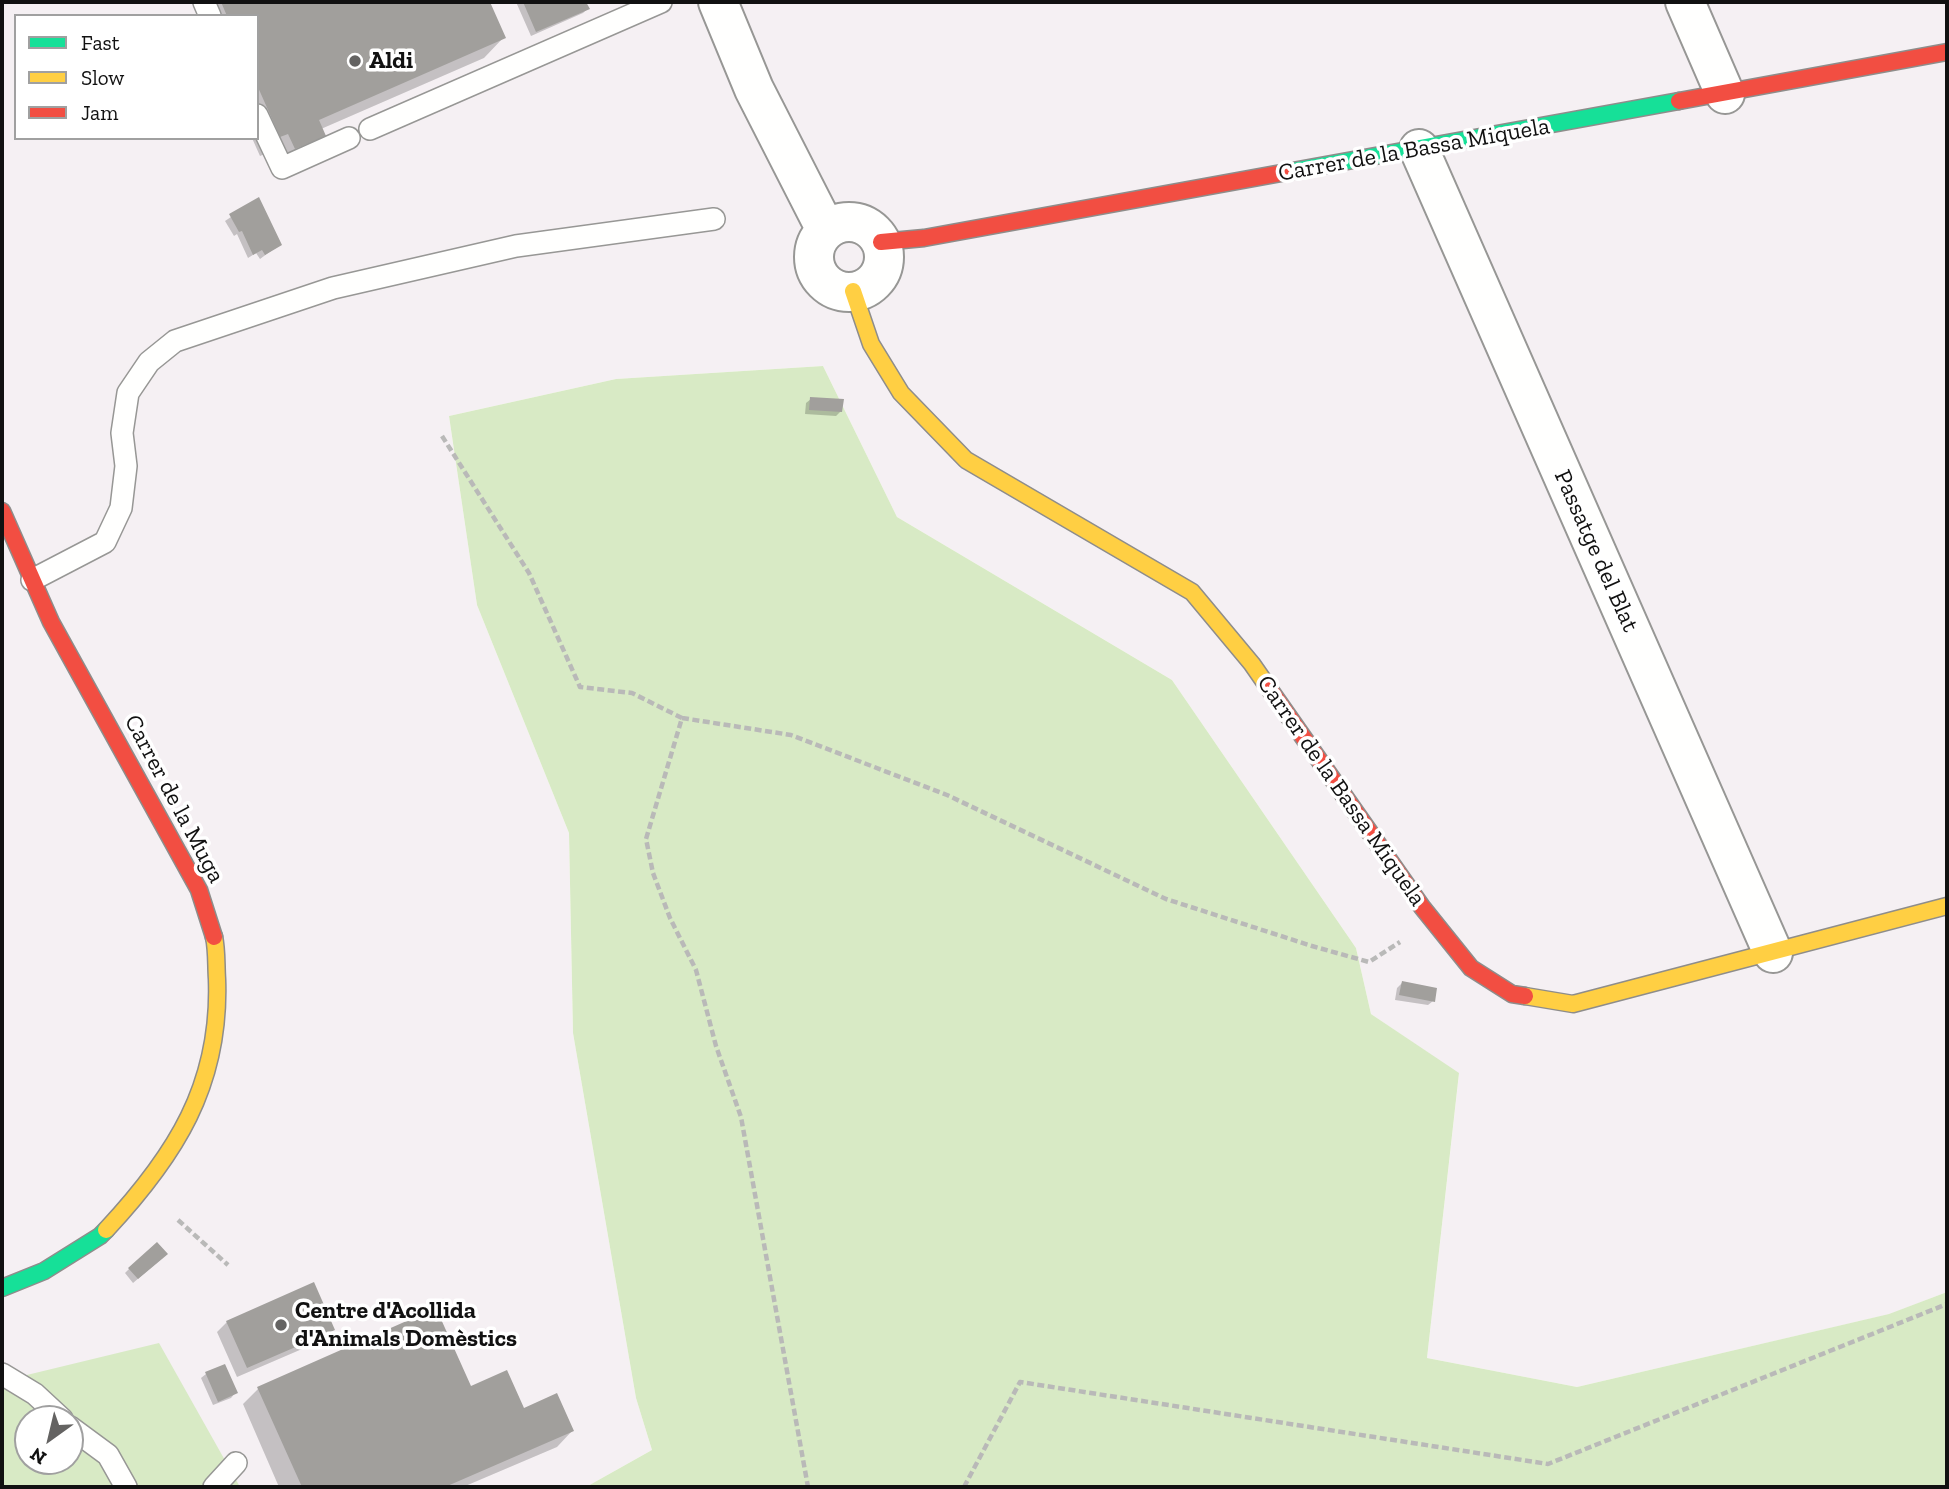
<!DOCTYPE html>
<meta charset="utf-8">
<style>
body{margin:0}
#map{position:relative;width:1949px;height:1489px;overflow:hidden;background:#fdfcf7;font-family:"Zilla Slab",serif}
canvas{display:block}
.frame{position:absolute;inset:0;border:4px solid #111;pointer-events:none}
.legend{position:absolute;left:14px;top:14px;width:245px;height:126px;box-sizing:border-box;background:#fff;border:2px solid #a0a0a0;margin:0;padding:9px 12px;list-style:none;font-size:21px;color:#111}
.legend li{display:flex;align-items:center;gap:14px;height:35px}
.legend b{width:35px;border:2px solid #a0a0a0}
.north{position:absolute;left:14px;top:1405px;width:70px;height:70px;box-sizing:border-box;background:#fff;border:2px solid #a0a0a0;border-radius:50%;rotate:214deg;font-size:19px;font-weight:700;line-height:28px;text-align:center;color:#111}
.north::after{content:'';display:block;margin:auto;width:24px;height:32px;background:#646362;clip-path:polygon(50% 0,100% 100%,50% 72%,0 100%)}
</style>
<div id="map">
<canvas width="1949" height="1489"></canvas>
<div class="frame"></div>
<ul class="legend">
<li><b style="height:9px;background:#16e098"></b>Fast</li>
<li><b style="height:9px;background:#ffcf43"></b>Slow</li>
<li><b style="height:9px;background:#f24e42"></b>Jam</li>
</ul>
<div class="north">N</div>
</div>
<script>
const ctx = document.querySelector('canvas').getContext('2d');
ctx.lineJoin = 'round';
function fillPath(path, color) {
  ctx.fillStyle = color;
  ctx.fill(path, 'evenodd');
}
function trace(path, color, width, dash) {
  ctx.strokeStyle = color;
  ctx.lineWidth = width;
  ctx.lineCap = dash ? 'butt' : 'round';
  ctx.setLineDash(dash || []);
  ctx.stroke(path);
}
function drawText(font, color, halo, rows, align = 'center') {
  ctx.font = font + ' "Zilla Slab",serif';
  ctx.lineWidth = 7;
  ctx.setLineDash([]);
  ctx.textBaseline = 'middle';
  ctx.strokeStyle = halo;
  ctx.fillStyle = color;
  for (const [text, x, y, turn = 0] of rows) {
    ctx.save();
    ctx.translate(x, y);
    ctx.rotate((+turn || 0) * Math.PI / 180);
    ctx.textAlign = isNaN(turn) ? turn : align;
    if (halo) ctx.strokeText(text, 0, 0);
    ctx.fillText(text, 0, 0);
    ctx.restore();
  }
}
fillPath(new Path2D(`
 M2,2H1947V1292L1890,1314L1577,1387L1427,1358L1459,1074L1371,1014L1356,948L1172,680L897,517L823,366L616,379L449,416L477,605L569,833L573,1033L636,1398L652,1450L586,1487H2ZM16,16H257V138H16ZM28,1419H70V1461H28Z`), '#f5f0f3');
fillPath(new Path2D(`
 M823,366L897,517L1172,680L1356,948L1371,1014L1459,1073L1427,1358L1577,1387L1889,1314L1947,1292V1487H586L652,1450L636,1398L573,1033L569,833L477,605L449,416L616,379Z
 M159,1343L240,1487H2V1381ZM28,1419H70V1461H28Z`), '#d8eac5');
fillPath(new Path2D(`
 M211,2H488L504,37L484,58L321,129L324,135L303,156L267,153L260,156L252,138H257V16L198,15Z
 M516,2H585L588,8L583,13L531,36Z
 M258,199L279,245L260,259L256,253L248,258L237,234L234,236L225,221Z
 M811,399L841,411L836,416L805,414L806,403Z
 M1402,983L1433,1001L1428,1005L1395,1000L1397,988Z
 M161,1259L133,1283L125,1273L129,1269Z
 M227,1322L333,1329L323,1340L237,1377L217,1332Z
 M206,1374L235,1393L231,1398L213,1405L201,1378Z
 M258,1389L523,1410L572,1431L557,1447L463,1487H279L243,1404Z`), '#0003');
fillPath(new Path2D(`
 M221,2H490L506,38L319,120L326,136L295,149L288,134L280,137L257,85V16H227Z
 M523,2H586L590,9L536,32Z
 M259,197L282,245L265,255L262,250L253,255L242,231L239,232L229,214Z
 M810,397L844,399L842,412L809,410Z
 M1402,981L1437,988L1435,1002L1399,995Z
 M157,1242L168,1254L138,1279L128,1268Z
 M314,1282L335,1330L247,1368L226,1321Z
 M436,1308L471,1386L507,1370L524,1408L557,1393L574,1431L445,1487H302L257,1387Z
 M225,1364L238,1393L218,1402L205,1372Z`), '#a19f9c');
const lane = new Path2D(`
 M204,2L210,16
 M257,115L282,168L349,138
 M370,129L661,2
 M32,580L105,542L121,508L126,466L122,433L128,393L149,362L175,341L333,288L516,246L714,219
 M2,1374L35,1394L62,1419
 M70,1427L108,1455L126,1487
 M214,1487L236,1463`);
const street = new Path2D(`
 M718,2L754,89L826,230
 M1685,2L1725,94
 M1419,149L1773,953
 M814 257a35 35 0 1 1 70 0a35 35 0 1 1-70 0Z`);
const fast = new Path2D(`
 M1287,172L1679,101
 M2,1288L44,1271L100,1236L106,1230`);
const slow = new Path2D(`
 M853,291L871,344L901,393L966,460L1192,592L1252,664L1268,687
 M1525,996L1573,1004L1947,906
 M106,1230C175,1156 221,1085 217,979C216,966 217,950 214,937`);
const jam = new Path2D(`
 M1679,101L1947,52
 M881,242L924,238L1287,172
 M2,511L51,622L199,890L214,937
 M1268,687L1422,907L1471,968L1512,994L1525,996`);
trace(lane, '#979795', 24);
trace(street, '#979795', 42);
trace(fast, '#8e8d8b', 19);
trace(slow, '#8e8d8b', 19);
trace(jam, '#8e8d8b', 19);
trace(new Path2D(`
 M442,436L529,573L580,687L632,693L682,718L646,839L653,873L670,918L696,970L716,1046L741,1117L808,1487
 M682,718L791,735L947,795L1166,899L1312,946L1369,962L1400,942
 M178,1220L228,1265
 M964,1487L1020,1382L1548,1464L1947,1304`), '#b9b9b8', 4.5, [7, 3.5]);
trace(lane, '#fffffe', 21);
trace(street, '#fffffe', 38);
trace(fast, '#16e098', 16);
trace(slow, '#ffcf43', 16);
trace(jam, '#f24e42', 16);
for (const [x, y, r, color] of [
 [355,61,7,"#646362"],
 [281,1325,7,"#646362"]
]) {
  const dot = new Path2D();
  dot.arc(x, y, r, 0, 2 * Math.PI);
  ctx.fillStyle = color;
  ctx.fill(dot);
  trace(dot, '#fff', 2.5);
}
drawText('bold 24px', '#111', '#fff', [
 ["Aldi",369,61],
 ["Centre d'Acollida",295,1311],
 ["d'Animals Domèstics",295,1339]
], 'left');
drawText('24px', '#111', '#fff', [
 ["Carrer de la Bassa Miquela",1414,150,-10],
 ["Passatge del Blat",1596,551,66],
 ["Carrer de la Bassa Miquela",1341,791,55],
 ["Carrer de la Muga",174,799,62]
]);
</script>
